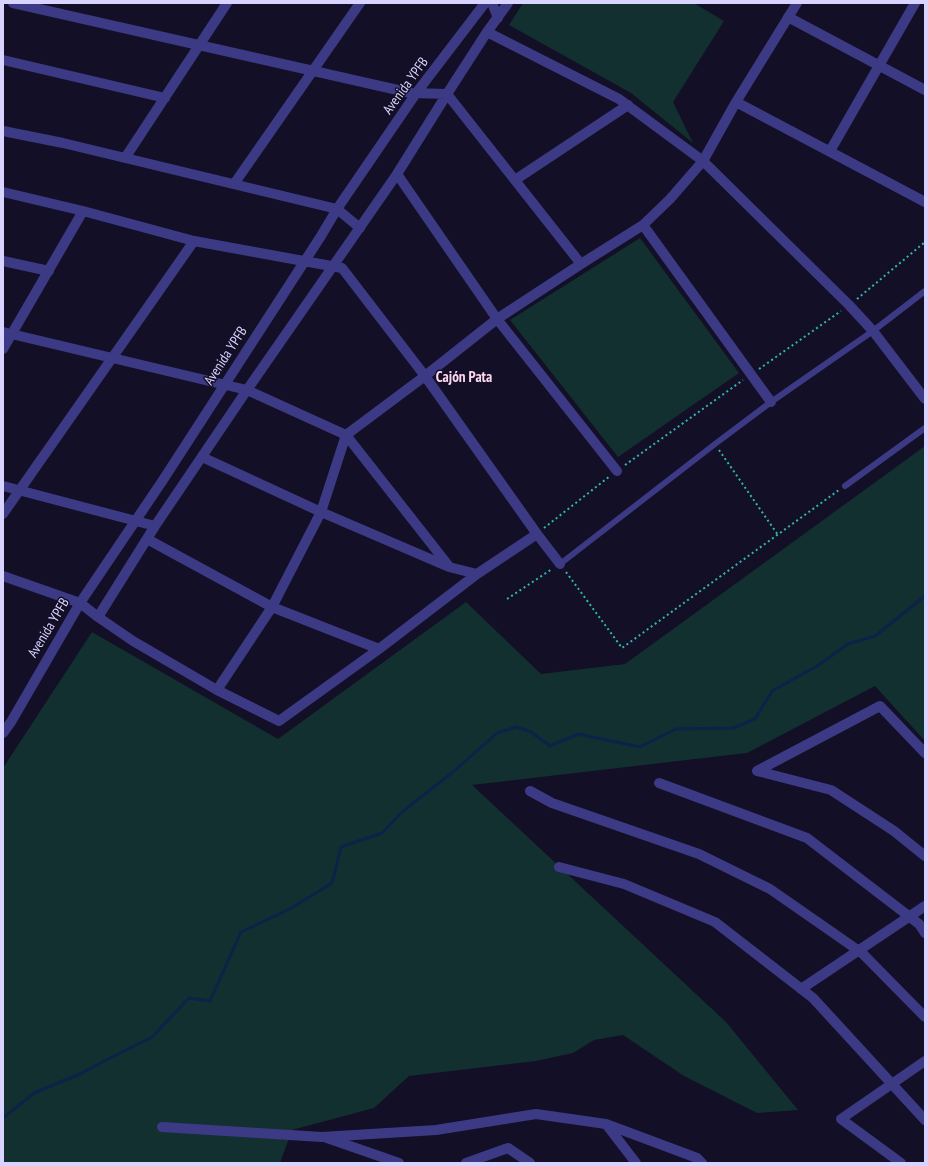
<!DOCTYPE html>
<meta charset="utf-8">
<style>
body{margin:0}
#map{position:relative;width:928px;height:1166px;overflow:hidden;background:#130f26;font-family:"PT Sans Narrow",sans-serif}
canvas{display:block}
.frame{position:absolute;inset:0;border:4px solid #d9d4ff;pointer-events:none}
</style>
<div id="map">
<canvas width="928" height="1166"></canvas>
<div class="frame"></div>
</div>
<script>
const ctx = document.querySelector('canvas').getContext('2d');
ctx.lineJoin = 'round';
function fillPath(path, color) {
  ctx.fillStyle = color;
  ctx.fill(path, 'evenodd');
}
function trace(path, color, width, dash) {
  ctx.strokeStyle = color;
  ctx.lineWidth = width;
  ctx.lineCap = dash ? 'butt' : 'round';
  ctx.setLineDash(dash || []);
  ctx.stroke(path);
}
function drawText(font, color, halo, rows, align = 'center') {
  ctx.font = font + ' "PT Sans Narrow",sans-serif';
  ctx.lineWidth = 3;
  ctx.setLineDash([]);
  ctx.textBaseline = 'middle';
  ctx.strokeStyle = halo;
  ctx.fillStyle = color;
  for (const [text, x, y, turn = 0] of rows) {
    ctx.save();
    ctx.translate(x, y);
    ctx.rotate((+turn || 0) * Math.PI / 180);
    ctx.textAlign = isNaN(turn) ? turn : align;
    if (halo) ctx.strokeText(text, 0, 0);
    ctx.fillText(text, 0, 0);
    ctx.restore();
  }
}
fillPath(new Path2D(`
 M523,3H694L724,21L673,102L693,143L631,93L509,25Z
 M640,238L739,373L618,457L510,320Z
 M925,446V741L875,686L747,753L472,785L726,1022L798,1110L757,1113L684,1076L623,1035L594,1040L573,1053L536,1061L409,1076L374,1108L292,1130L280,1163H3V768L92,632L278,739L466,602L541,674L625,664Z`), '#12302f');
trace(new Path2D(`
 M3,1118L34,1093L80,1074L116,1055L152,1037L189,998L210,1001L241,932L290,909L332,883L341,847L382,833L402,812L453,772L497,733L517,727L531,732L550,746L578,734L640,747L676,729L733,728L755,719L772,691L817,666L848,644L875,636L925,596`), '#0c2248', 3);
trace(new Path2D(`
 M857,299L925,242
 M759,369L841,311
 M719,450L778,535
 M625,465L743,380
 M544,528L610,476
 M566,572L622,648L839,490
 M507,599L552,569`), '#2fb8b0', 2, [2, 3]);
trace(new Path2D(`
 M845,486L925,428
 M560,564L715,444L771,402L873,331L925,291`), '#3d3a85', 6);
trace(new Path2D(`
 M13,3L411,93L447,94L581,264
 M492,3L498,18
 M788,17L925,90
 M487,32L619,99L703,161L849,305L873,331L925,399
 M3,60L165,98
 M736,102L925,202
 M3,131L63,143L337,209L360,228
 M830,151L915,3
 M125,158L227,3
 M397,174L497,319L617,471
 M515,180L628,105
 M234,184L360,3
 M3,192L83,211L194,241L342,268L425,376L537,534L560,564
 M643,225L771,402
 M3,261L49,271
 M3,332L247,390L346,435L425,376L497,319L581,264L643,225L670,199L703,161L736,102L797,3
 M3,349L83,211
 M346,435L448,565
 M202,457L321,512L449,567L477,574
 M3,486L155,526
 M3,514L194,241
 M147,539L272,607L379,649
 M3,576L80,603L98,617L133,641L217,690L279,721L379,649L477,574L537,534
 M98,617L155,526L247,390L397,174L447,94L487,32L508,3
 M217,690L272,607L321,512L346,435
 M3,733L11,722L80,603L163,480L321,236L337,209L417,92L485,3
 M757,771L880,706L925,753
 M757,771L831,790L894,831L925,856
 M659,783L807,838L919,924L925,933
 M530,791L552,803L699,854L770,889L862,953L925,1017
 M559,867L624,884L715,922L813,998L925,1120
 M801,989L925,906
 M606,1124L636,1163
 M162,1127L322,1137L436,1130L536,1114L606,1124L697,1158L702,1163
 M327,1138L399,1163
 M466,1163L508,1148L530,1163
 M901,1163L841,1119L925,1061`), '#3d3a85', 10);
drawText('14px', '#d9d4ff', '#130f26', [
 ["Avenida YPFB",406,86,-54],
 ["Avenida YPFB",226,356,-57],
 ["Avenida YPFB",49,628,-59]
]);
drawText('bold 15px', '#ffd6f0', '#130f26', [
 ["Cajón Pata",464,378]
]);
</script>
